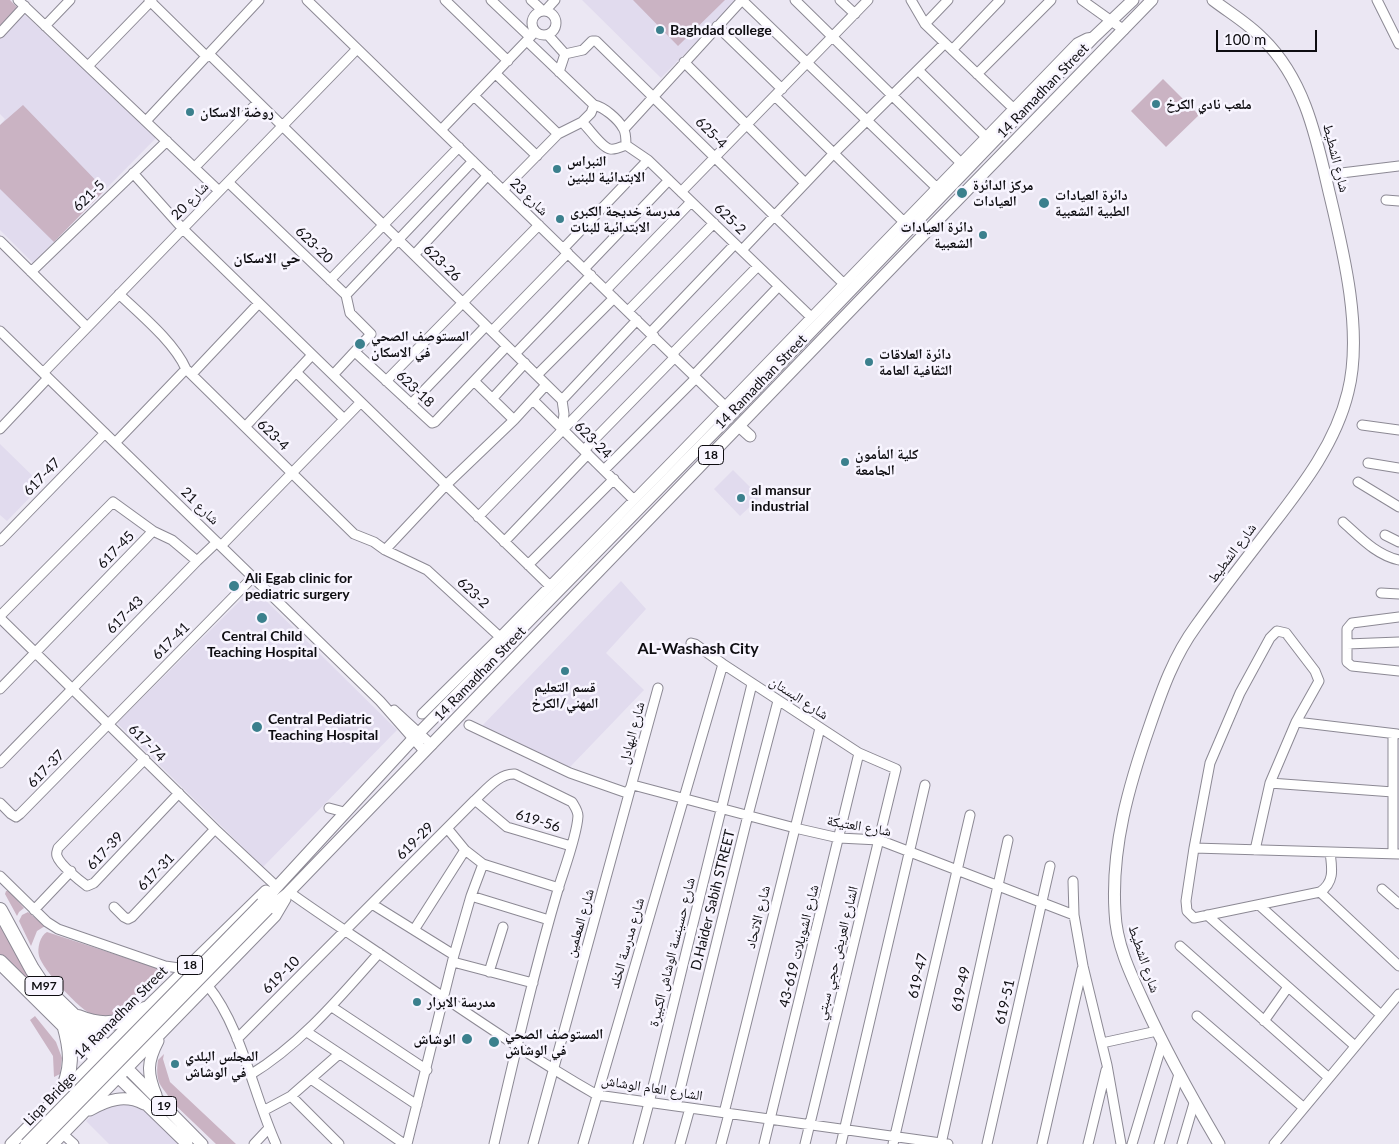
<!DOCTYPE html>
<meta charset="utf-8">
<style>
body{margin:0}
#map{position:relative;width:1399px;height:1144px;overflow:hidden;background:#ebe7f3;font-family:Lato,sans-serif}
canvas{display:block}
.scale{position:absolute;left:1216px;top:30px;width:101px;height:22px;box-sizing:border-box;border:2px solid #0e0d11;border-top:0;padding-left:6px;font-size:15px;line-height:18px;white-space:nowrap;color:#0e0d11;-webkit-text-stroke:4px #f8f5ff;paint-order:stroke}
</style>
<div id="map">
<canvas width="1399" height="1144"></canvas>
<div class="scale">100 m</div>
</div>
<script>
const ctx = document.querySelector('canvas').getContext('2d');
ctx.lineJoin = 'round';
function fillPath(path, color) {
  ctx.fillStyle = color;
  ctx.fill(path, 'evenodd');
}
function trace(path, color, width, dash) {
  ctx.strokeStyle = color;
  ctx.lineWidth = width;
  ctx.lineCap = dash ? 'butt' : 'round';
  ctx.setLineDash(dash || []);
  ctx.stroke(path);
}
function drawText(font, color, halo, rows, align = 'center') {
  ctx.font = font + ' Lato,"Noto Naskh Arabic",sans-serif';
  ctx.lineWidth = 5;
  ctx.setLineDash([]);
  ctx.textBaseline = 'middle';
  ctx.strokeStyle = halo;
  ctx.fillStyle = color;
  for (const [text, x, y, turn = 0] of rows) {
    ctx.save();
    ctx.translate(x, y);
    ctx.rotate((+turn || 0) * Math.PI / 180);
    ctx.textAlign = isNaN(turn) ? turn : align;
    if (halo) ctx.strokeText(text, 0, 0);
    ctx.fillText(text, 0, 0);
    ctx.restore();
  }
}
fillPath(new Path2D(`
 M582,0H737L661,78Z
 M24,14L156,138L33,263L0,230V125L5,119L0,114V39Z
 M0,444L42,485L7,521L0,515Z
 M733,470L760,497L740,516L714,489Z
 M621,581L646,609L606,653L644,690L570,767L482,726Z
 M253,588L397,730L263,867L117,723Z
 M113,1101L144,1107L182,1144H109L86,1121L96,1111Z`), '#e1dbee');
fillPath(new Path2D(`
 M0,0H10L24,14L0,39Z
 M633,0H725L678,46Z
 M1163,79L1199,115L1166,147L1131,111Z
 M23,105L105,190L54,242L0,189V125Z
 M6,891H9L24,908L19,912L17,916L5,894Z
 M28,912L45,926L37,931L31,946L19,921L22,915Z
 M0,923L37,990L0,954Z
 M47,932L160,969C148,981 127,1009 112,1015C107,1017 99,1017 93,1015C81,1011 42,969 39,956C37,948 40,936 47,932Z
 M35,1016L56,1042L62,1058L60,1074L54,1077L53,1056L30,1020Z
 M164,1054L163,1059L170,1082L236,1144H216L170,1100C168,1094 164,1091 161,1086C156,1078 157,1068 158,1060Z`), '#cab3c3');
const minor = new Path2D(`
 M18,0L219,191
 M149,0L207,57
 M307,0L728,409
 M445,0L508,61
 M491,0L530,37
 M531,0L543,11
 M742,0L937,188
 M795,0L961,163
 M840,0L855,14
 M911,0L925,24L1014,109
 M1082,0L1124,30
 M1377,0L1399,44
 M532 23a12 12 0 1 1 24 0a12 12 0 1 1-24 0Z
 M545,11L555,0
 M925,24L948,0
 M45,26L70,0
 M717,26L782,89
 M0,33L25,6
 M548,35L565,54
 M527,41L594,105C604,107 618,119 623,128C626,132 626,140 626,145L648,160L811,317
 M952,50L1000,0
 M209,54L562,400L564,414L562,429
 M684,62L805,183
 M88,66L152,0
 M918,70L986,137
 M559,72L565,54L583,50L592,41H596L844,284
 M496,74L558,134
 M977,74L1051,0
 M474,96L537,156
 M775,96L904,222
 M146,121L259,0
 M582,122C589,128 601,147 610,149C615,150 621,147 626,145
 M624,129L742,0
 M441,130L535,32
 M195,167L258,102
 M133,173L183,229L550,586
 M1325,175L1399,166
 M228,182L346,295L350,313L371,334L333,375
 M503,190L558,134L582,122L591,113L594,105
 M681,192L868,0
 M1386,200L1399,201
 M0,241L87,327
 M563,249L648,160
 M742,250L834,153L945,43
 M414,255L488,175
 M584,269L669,180
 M31,272L167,141
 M330,280L459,147
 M606,290L691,202
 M119,294C141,315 174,342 186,369L354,534L374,542L385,550L427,570L500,637
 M346,295L473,161
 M628,311L714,223
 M0,331L380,701L425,752
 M492,331L568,253
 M650,333L735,244
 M355,352L432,423L435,422L507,346
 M515,354L591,275
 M672,354L758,266
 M296,372L344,419
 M43,373L357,49
 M192,374L259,303
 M537,375L614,298
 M694,375L779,286
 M386,381L539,225
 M474,381L514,420
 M492,399L525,363
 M533,400L634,500
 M562,400L637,320
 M411,404L486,326
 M1362,425L1399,430
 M245,427L312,355
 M0,429L48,378
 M115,443L186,369
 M584,450L675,357
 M1368,463L1399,468
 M604,470L696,378
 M1358,482L1399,507
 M478,517L654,336
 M1343,522C1360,537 1376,555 1399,560
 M1385,535L1399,542
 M0,541L105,433
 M504,542L588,454
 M221,546L361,402
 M385,550L446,485L514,420L546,385
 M197,561L217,542
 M528,565L614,479
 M1381,593L1399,594
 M0,616L113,502L153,531L0,689
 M1399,617L1352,623L1347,629V662L1352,666L1399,671
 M0,618L215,829L276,886
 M691,643L695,644L723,664L859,753L896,769L805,1144
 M1347,644L1399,642
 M394,710L432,745
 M422,714L500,637L677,456L1077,43L1087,38L1094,37
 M1296,722L1397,734
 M469,725L570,773L627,793L631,787
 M1393,734V854
 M145,759L58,848C57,852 56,853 57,856C60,865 80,881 87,886L94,883L179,793
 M0,763L197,561L172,540L153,531
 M1270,783L1393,792
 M633,785L795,828L839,838L879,840L1074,915
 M475,800L507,827L571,846
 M0,803L11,814L16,817L20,814L253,577
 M329,808L344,812
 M447,828L465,850L483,864L559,888
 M1194,848L1399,854
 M1255,850L1270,783L1296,722L1319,681L1315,671L1286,633L1277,631L1270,638L1240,693L1210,763L1194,848L1186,901L1187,911L1194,918L1320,892C1335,882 1332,868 1330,852
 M0,876L47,922L58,929L165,966L186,969
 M1073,881L1074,915L1083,966L1107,1065L1121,1144
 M1382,889L1399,904
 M289,892C325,918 363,942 399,967C464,1011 529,1056 597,1095L948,1144
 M1320,892L1399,966
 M471,896L549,920
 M372,904L454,955
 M1259,905L1381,1015
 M114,907L124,917L128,919L132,917L215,829
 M34,910L71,871
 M1207,915L1355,1046
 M414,930L465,850
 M1180,946L1329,1078
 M453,962L533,983
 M489,972L503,927
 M208,986C241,1026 254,1096 276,1144
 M332,1007L427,1070
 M1197,1016L1304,1108
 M1264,1021L1288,987
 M307,1032L417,1105
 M237,1039L475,800C486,790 499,773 515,774L572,802C575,807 578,811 578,816C577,835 565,867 559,886C534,971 514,1058 494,1144
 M1102,1043L1157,1031
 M250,1075C301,1044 339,998 379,953
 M311,1079L404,1144
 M291,1096L339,1144
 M676,1106L748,815L778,701
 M263,1111L291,1096L339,1054
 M724,1113L820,728
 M63,1134L74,1144
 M254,1144L269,1128
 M407,1144L454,955L471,896L483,864
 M533,1144L658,688
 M583,1144L723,664
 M638,1144L649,1103L752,684
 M680,1144L690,1108
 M721,1144L729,1114
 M764,1144L859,753
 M841,1144L925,785
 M893,1144L970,815
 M941,1144L1008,840
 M987,1144L1050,866
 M1042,1144L1082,969
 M1088,1144L1106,1070
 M1132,1144L1162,1044
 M1159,1144L1179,1074
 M1182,1144L1194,1103
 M1274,1144L1399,994`);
const major = new Path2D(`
 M1213,0C1230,13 1249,24 1263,39C1306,81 1317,141 1330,196C1344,254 1363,333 1348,392C1336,442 1304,484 1273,524C1247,558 1220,592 1196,626C1174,656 1162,690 1150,725C1129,785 1111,847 1115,912C1116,944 1131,975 1144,1003C1166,1052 1192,1098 1219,1144
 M739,426L750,436
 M262,903L413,739L733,413L1094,37L1133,0
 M268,909L287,894L902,257L1152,0
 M123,1064L202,1144
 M114,1073L187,1144
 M156,1095C147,1073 147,1062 158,1041
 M90,1110C107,1100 125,1094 144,1104
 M11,1144L145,1009L266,891
 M53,1144L275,916L285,899`);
const highway = new Path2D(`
 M0,910L32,969L44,987L107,1048
 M0,962L97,1058
 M78,1017C105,1028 120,1024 145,1009
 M60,1096C73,1069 72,1052 64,1024`);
trace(minor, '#8c8994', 11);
trace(major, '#8c8994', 13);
trace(highway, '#8c8994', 16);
trace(minor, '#fff', 9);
trace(major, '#fff', 11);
trace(highway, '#fff', 14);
const majorBridge = new Path2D(`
 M26,1144L262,903
 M38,1144L268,909`);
trace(majorBridge, '#8c8994', 13, []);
trace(majorBridge, '#fff', 11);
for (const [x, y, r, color] of [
 [660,30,5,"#3b808d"],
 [1156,104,5,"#3b808d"],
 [190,112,5,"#3b808d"],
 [557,169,5,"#3b808d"],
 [962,193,6,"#3b808d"],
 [1044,203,6,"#3b808d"],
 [560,219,5,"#3b808d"],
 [983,235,5,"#3b808d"],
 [360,344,6,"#3b808d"],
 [869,362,5,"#3b808d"],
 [845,462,5,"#3b808d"],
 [741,498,5,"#3b808d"],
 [234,586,6,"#3b808d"],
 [262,618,6,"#3b808d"],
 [565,671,5,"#3b808d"],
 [257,727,6,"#3b808d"],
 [417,1002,5,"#3b808d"],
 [467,1039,6,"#3b808d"],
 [494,1042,6,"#3b808d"],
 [175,1064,5,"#3b808d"]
]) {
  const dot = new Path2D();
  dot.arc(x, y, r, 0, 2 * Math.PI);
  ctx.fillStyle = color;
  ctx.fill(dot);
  trace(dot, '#f8f5ff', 2);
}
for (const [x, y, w] of [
 [711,455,25],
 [190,965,25],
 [44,986,38],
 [164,1106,25]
]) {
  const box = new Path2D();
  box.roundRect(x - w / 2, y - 9.5, w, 19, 4);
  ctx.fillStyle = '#f8f5ff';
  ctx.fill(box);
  trace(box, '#0e0d11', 1);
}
drawText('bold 12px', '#0e0d11', null, [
 ["18",711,455],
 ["18",190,965],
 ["M97",44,986],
 ["19",164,1106]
]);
drawText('bold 14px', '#0e0d11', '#f8f5ff', [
 ["Baghdad college",670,30],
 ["ملعب نادي الكرخ",1166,104],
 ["روضة الاسكان",200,112],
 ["النبراس",567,161],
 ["الابتدائية للبنين",567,177],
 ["مركز الدائرة",973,185],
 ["العيادات",973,201],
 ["دائرة العيادات",1055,195],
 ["الطبية الشعبية",1055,211],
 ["مدرسة خديجة الكبرى",570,211],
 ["الابتدائية للبنات",570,227],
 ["دائرة العيادات",973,227,"right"],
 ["الشعبية",973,243,"right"],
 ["المستوصف الصحي",371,336],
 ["في الاسكان",371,352],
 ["دائرة العلاقات",879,354],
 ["الثقافية العامة",879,370],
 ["كلية المأمون",855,454],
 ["الجامعة",855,470],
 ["al mansur",751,490],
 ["industrial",751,506],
 ["Ali Egab clinic for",245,578],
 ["pediatric surgery",245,594],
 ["Central Child",262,636,"center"],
 ["Teaching Hospital",262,652,"center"],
 ["قسم التعليم",565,687,"center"],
 ["المهني/الكرخ",565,703,"center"],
 ["Central Pediatric",268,719],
 ["Teaching Hospital",268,735],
 ["مدرسة الابرار",427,1002],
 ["المستوصف الصحي",505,1034],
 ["في الوشاش",505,1050],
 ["الوشاش",456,1039,"right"],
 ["المجلس البلدي",185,1056],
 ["في الوشاش",185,1072]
], 'left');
drawText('14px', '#0e0d11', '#f8f5ff', [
 ["14 Ramadhan Street",1043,91,-46],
 ["625-4",711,133,45],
 ["شارع الشطيط",1336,158,76],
 ["621-5",89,196,-44],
 ["شارع 23",529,197,44],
 ["شارع 20",190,201,-46],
 ["625-2",730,219,44],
 ["623-20",314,245,44],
 ["623-26",442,263,44],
 ["14 Ramadhan Street",761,382,-46],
 ["623-18",415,389,43],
 ["623-4",273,435,44],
 ["623-24",593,440,45],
 ["617-47",42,477,-46],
 ["شارع 21",200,506,44],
 ["617-45",116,550,-46],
 ["شارع الشطيط",1232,553,-53],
 ["623-2",473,593,43],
 ["617-43",125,615,-46],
 ["617-41",171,641,-45],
 ["14 Ramadhan Street",480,674,-46],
 ["شارع البستان",799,698,33],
 ["شارع البهادل",632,733,-75],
 ["617-74",147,743,45],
 ["617-37",46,769,-46],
 ["619-56",538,821,17],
 ["شارع العتيکة",859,826,10],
 ["619-29",415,841,-45],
 ["617-39",105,851,-47],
 ["617-31",156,872,-46],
 ["D.Haider Sabih STREET",713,900,-76],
 ["شارع الاتحاد",758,917,-76],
 ["شارع المعلمين",580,923,-74],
 ["شارع مدرسة الخلد",627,943,-74],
 ["شارع الشويلات 619-43",799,946,-76],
 ["شارع حسينسة الوشاش الكبيرة",672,952,-76],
 ["الشارع العريض حجي سبتي",837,953,-76],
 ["شارع الشطيط",1144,959,71],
 ["619-10",281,975,-45],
 ["619-47",918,976,-77],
 ["619-49",961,989,-78],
 ["619-51",1005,1002,-77],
 ["14 Ramadhan Street",121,1013,-45],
 ["الشارع العام الوشاش",652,1088,9],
 ["Liqa Bridge",50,1099,-46]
]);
drawText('bold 15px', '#0e0d11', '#f8f5ff', [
 ["حي الاسكان",267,258]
]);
drawText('bold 16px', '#0e0d11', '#f8f5ff', [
 ["AL-Washash City",698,649]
]);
</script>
